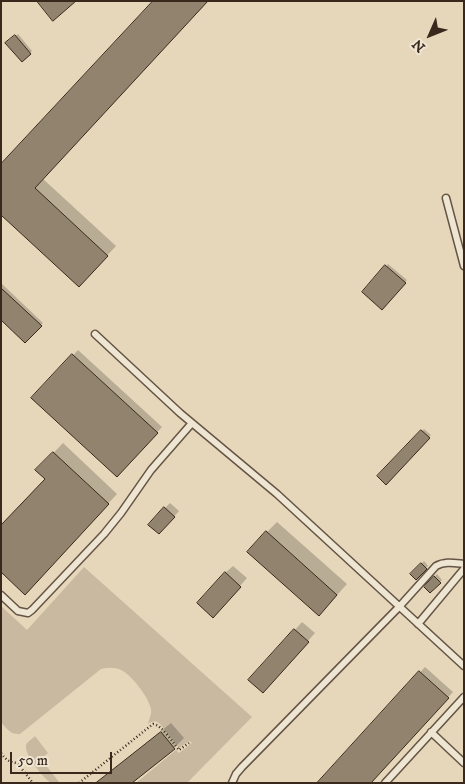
<!DOCTYPE html>
<style>
body{margin:0}
#map{position:relative;width:465px;height:784px;overflow:hidden;background:#e6d7bb;font-family:"IM FELL DW Pica",serif}
canvas{display:block}
.frame{position:absolute;inset:0;border:2px solid #38291c;pointer-events:none}
.north{position:absolute;left:405px;top:10px;width:50px;height:50px;-webkit-text-stroke:4px #efe5d3;paint-order:stroke;rotate:226deg;font-size:14px;font-weight:700;line-height:20px;text-align:center;color:#38291c}
.north::after{content:'';display:block;margin:auto;width:18px;height:22px;background:#38291c;clip-path:polygon(50% 0,100% 100%,50% 72%,0 100%)}
.scale{position:absolute;left:10px;top:752px;width:102px;height:22px;box-sizing:border-box;border:2px solid #38291c;border-top:0;padding-left:6px;font-size:15px;line-height:18px;white-space:nowrap;color:#38291c;-webkit-text-stroke:4px #efe5d3;paint-order:stroke}
</style>
<div id="map">
<canvas width="465" height="784"></canvas>
<div class="frame"></div>
<div class="north">N</div>
<div class="scale">50 m</div>
</div>
<script>
const ctx = document.querySelector('canvas').getContext('2d');
ctx.lineJoin = 'round';
function fillPath(path, color) {
  ctx.fillStyle = color;
  ctx.fill(path, 'evenodd');
}
function trace(path, color, width, dash) {
  ctx.strokeStyle = color;
  ctx.lineWidth = width;
  ctx.lineCap = dash ? 'butt' : 'round';
  ctx.setLineDash(dash || []);
  ctx.stroke(path);
}
fillPath(new Path2D(`
 M84,567L252,717L187,783H136L176,750L179,753L192,743L189,741L179,748L160,724C155,720 153,721 148,724C149,719 152,714 151,709C149,698 133,677 123,671C116,667 109,667 101,669L20,734C11,735 7,729 1,722V606L27,630Z
 M35,736L48,753L41,759L59,782H50L47,780C41,774 24,754 26,745C27,742 32,739 35,736Z`), '#c8b9a0');
fillPath(new Path2D(`
 M18,34L32,51L22,61L7,43Z
 M42,178L116,246L87,277L1,214Z
 M388,264L407,280L382,308L363,292Z
 M1,283L43,323L25,341L1,318Z
 M78,350L162,427L116,476L33,398Z
 M424,429L431,435L386,483L379,476Z
 M63,443L117,494L34,584L46,479L37,470Z
 M170,503L179,511L164,528L165,508Z
 M277,522L347,584L329,604L267,532Z
 M424,561L428,566L416,578L412,574Z
 M233,566L247,578L221,608L225,573Z
 M437,574L442,580L430,592L425,587Z
 M302,622L315,633L270,684L250,680Z
 M425,667L453,692L370,783H318Z
 M171,723L184,738L174,748L130,783H96Z`), '#0003');
const building = new Path2D(`
 M37,1H76L53,21Z
 M153,1H208L35,188L108,256L79,287L1,215V164Z
 M15,35L31,54L22,62L5,43Z
 M385,265L406,283L382,310L362,292Z
 M1,288L42,326L25,343L1,320Z
 M72,354L158,433L117,477L31,398Z
 M421,430L430,438L386,485L377,476Z
 M53,452L109,504L25,595L1,572V525L45,479L35,470Z
 M164,507L175,517L159,534L148,525Z
 M266,531L337,595L319,616L247,552Z
 M421,563L427,569L416,580L410,574Z
 M225,572L241,587L213,618L197,603Z
 M434,576L441,583L430,593L424,587Z
 M294,629L309,642L263,693L248,680Z
 M419,671L449,698L371,783H317Z
 M161,732L175,749L132,783H96Z`);
fillPath(building, '#92836f');
trace(building, '#38291c', 1);
const lane = new Path2D(`
 M446,198L464,266
 M95,334L180,413L277,494L464,666
 M1,595L18,611L28,613L32,610L104,534L121,513L151,470L192,423
 M418,624L464,569
 M431,732L464,763
 M232,783L236,774L242,767L399,607L436,566C445,561 454,563 464,564
 M385,783L464,697`);
trace(lane, '#645444', 9);
trace(new Path2D(`
 M1,753C6,760 9,762 17,763L33,783
 M79,783L153,724C162,725 173,743 179,750L189,743`), '#38291c', 2.5, [1, 2.5]);
trace(lane, '#efe5d3', 6);
</script>
